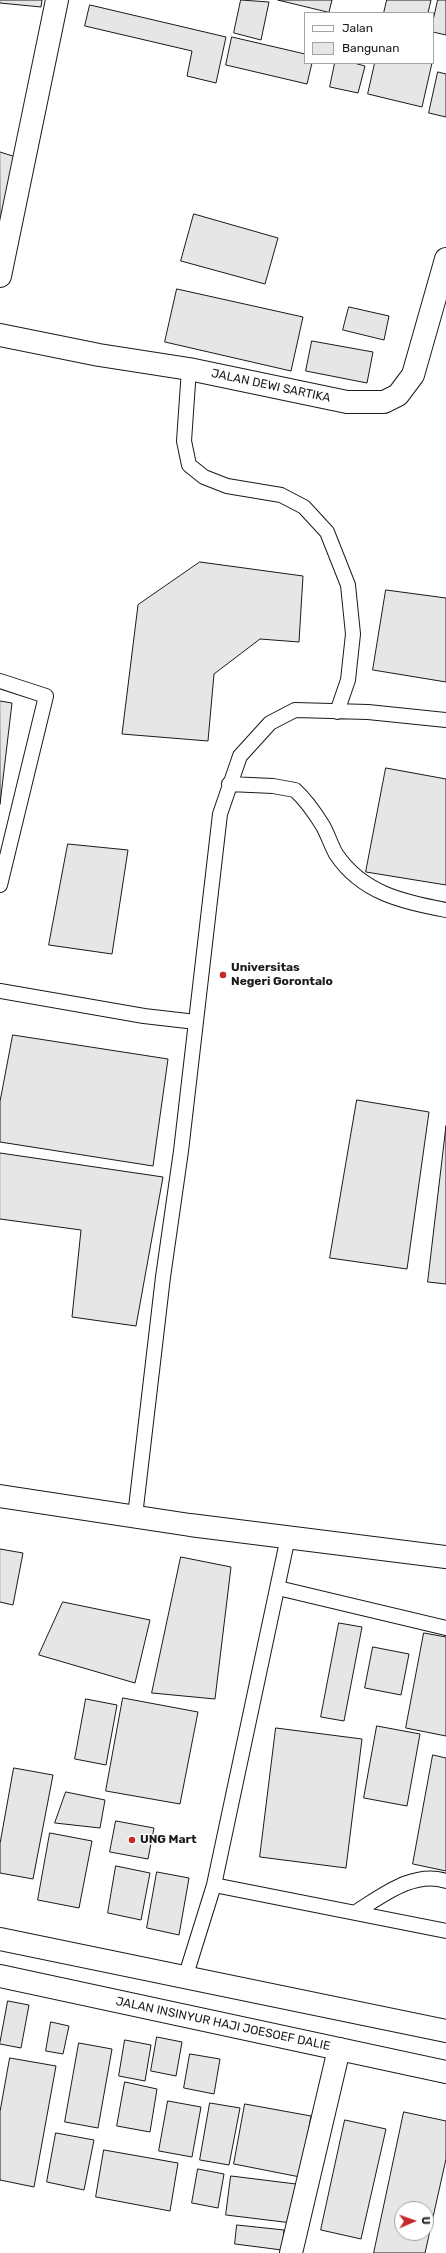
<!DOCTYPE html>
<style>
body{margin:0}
#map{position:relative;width:446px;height:2253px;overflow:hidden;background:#fff;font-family:Rubik,sans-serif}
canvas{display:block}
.legend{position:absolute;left:304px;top:12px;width:130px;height:52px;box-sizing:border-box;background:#fff;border:1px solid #a3a3a3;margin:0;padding:5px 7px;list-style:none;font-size:12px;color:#1a1a1a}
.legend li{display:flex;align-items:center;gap:8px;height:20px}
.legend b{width:20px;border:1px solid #a3a3a3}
.north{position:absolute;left:394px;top:2201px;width:40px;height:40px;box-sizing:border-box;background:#fff;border:1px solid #a3a3a3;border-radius:50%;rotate:88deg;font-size:11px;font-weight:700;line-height:16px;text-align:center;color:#1a1a1a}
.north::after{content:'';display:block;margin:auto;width:14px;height:18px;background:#c62828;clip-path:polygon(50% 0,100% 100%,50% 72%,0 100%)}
</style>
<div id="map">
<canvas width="446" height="2253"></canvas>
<ul class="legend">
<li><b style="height:5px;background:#fff"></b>Jalan</li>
<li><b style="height:11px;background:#e6e6e6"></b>Bangunan</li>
</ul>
<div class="north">U</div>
</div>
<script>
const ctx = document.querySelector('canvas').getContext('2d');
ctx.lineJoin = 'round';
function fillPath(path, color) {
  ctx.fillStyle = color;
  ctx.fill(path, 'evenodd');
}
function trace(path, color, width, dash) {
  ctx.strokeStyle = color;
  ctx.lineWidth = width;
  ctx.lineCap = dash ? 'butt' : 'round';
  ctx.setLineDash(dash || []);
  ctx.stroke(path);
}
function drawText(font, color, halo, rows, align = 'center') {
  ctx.font = font + ' Rubik,sans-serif';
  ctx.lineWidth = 3;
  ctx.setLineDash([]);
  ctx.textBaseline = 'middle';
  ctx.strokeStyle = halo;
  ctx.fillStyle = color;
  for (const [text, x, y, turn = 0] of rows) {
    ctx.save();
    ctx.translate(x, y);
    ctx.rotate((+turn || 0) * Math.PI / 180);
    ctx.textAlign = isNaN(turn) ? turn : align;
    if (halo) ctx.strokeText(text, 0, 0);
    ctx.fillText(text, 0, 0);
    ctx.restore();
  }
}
const building = new Path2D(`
 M0,0H42L41,7L0,3Z
 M241,0L269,2L261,40L234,33Z
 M278,0H332L329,12Z
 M387,0H431L428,13H384Z
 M438,0H446V35L433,32V21Z
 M90,5L226,37L216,83L187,76L192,51L85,26Z
 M232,37L305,54V63H312L307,84L226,65Z
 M335,63H354L365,66L358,93L330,87Z
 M375,63H432L422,107L368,94Z
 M438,72L446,74V117L429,113Z
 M0,152L16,157L0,240Z
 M194,214L278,238L265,284L181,261Z
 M177,289L303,317L291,371L165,342Z
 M349,307L389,316L384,340L343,330Z
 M312,341L373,352L367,383L306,371Z
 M200,562L303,576L299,642L260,639L214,674L208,741L122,734L138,605Z
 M386,590L446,598V682L373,670Z
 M0,701L12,703L0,804Z
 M386,768L446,779V885L366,872Z
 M68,844L128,850L112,954L49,945Z
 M13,1035L168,1059L153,1166L0,1142V1102Z
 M357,1100L429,1112L407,1269L330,1258Z
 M446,1126V1284L428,1282Z
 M0,1153L163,1177L136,1326L72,1317L81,1230L0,1219Z
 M0,1549L23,1553L13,1605L0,1602Z
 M181,1557L231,1567L215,1699L152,1693Z
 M63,1602L150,1620L135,1683L39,1655Z
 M339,1623L362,1627L344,1721L321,1717Z
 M424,1633L446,1637V1736L406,1728Z
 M373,1647L409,1654L401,1695L365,1688Z
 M123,1698L198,1712L180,1804L106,1791Z
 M86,1699L117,1705L106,1765L75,1759Z
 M377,1726L420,1734L407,1806L364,1798Z
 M276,1728L362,1739L346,1868L260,1857Z
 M433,1755L446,1758V1871L413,1864Z
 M14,1768L53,1775L33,1879L0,1873V1844Z
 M66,1792L105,1800L100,1828L55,1823Z
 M116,1821L154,1828L148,1859L110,1852Z
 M50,1833L92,1841L79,1908L38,1900Z
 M116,1866L150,1873L141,1920L108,1913Z
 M157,1872L189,1878L179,1935L147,1928Z
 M8,2001L29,2005L21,2048L0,2044Z
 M51,2022L69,2026L63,2054L46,2051Z
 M157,2037L182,2042L176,2076L151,2071Z
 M125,2040L151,2045L145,2081L119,2076Z
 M79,2043L112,2049L98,2128L65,2122Z
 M190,2054L220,2059L214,2094L184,2088Z
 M10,2058L56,2066L34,2187L0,2180V2112Z
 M125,2082L157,2089L150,2132L117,2126Z
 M168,2101L201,2107L192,2157L159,2151Z
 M210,2103L240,2108L229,2165L200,2160Z
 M245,2104L311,2116L300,2177L234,2164Z
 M404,2112L446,2121V2159L425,2253H374ZM402,2209H426V2233H402Z
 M345,2120L386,2129L361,2239L321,2230Z
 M56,2133L94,2140L84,2190L47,2182Z
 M104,2150L178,2163L170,2211L96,2197Z
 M198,2169L224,2174L218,2208L192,2203Z
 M231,2176L296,2184L292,2223L226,2215Z
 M237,2225L284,2230L282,2250L235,2244Z`);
fillPath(building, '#e6e6e6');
trace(building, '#1a1a1a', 1);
const service = new Path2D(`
 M189,369L184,441L189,465L204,477L227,486L281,495L304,507L327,532L348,585L353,634L348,680L337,712
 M0,681L46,696L0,885
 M229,784L273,786L295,790C306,800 315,813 323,826C328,835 331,845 336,854C362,893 403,902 446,910
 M0,991L144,1016L196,1022
 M135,1516L163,1277L181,1151L220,814L240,756L270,723L295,710L368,712L446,720
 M278,1588L446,1628
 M214,1885L288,1537
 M356,1912C382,1896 414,1870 446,1881
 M185,1978L214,1885L446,1931`);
const minor = new Path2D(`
 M0,276L57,0
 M0,335L99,355L189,369L347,402H384L398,395L413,375L446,259
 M0,1496L190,1525L446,1557
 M291,2253L339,2049`);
const primary = new Path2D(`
 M0,1939L446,2031
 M0,1976L446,2072`);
trace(service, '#1a1a1a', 16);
trace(minor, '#1a1a1a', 24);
trace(primary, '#1a1a1a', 24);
trace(service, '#fff', 14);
trace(minor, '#fff', 22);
trace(primary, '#fff', 22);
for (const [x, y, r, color] of [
 [223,975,4,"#c62828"],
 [132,1840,4,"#c62828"]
]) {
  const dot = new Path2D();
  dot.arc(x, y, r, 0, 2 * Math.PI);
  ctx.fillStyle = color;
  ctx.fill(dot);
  trace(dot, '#fff', 1.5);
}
drawText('12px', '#1a1a1a', '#fff', [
 ["JALAN DEWI SARTIKA",271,386,12],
 ["JALAN INSINYUR HAJI JOESOEF DALIE",223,2024,12]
]);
drawText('bold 12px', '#1a1a1a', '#fff', [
 ["Universitas",231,968],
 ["Negeri Gorontalo",231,982],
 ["UNG Mart",140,1840]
], 'left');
</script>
